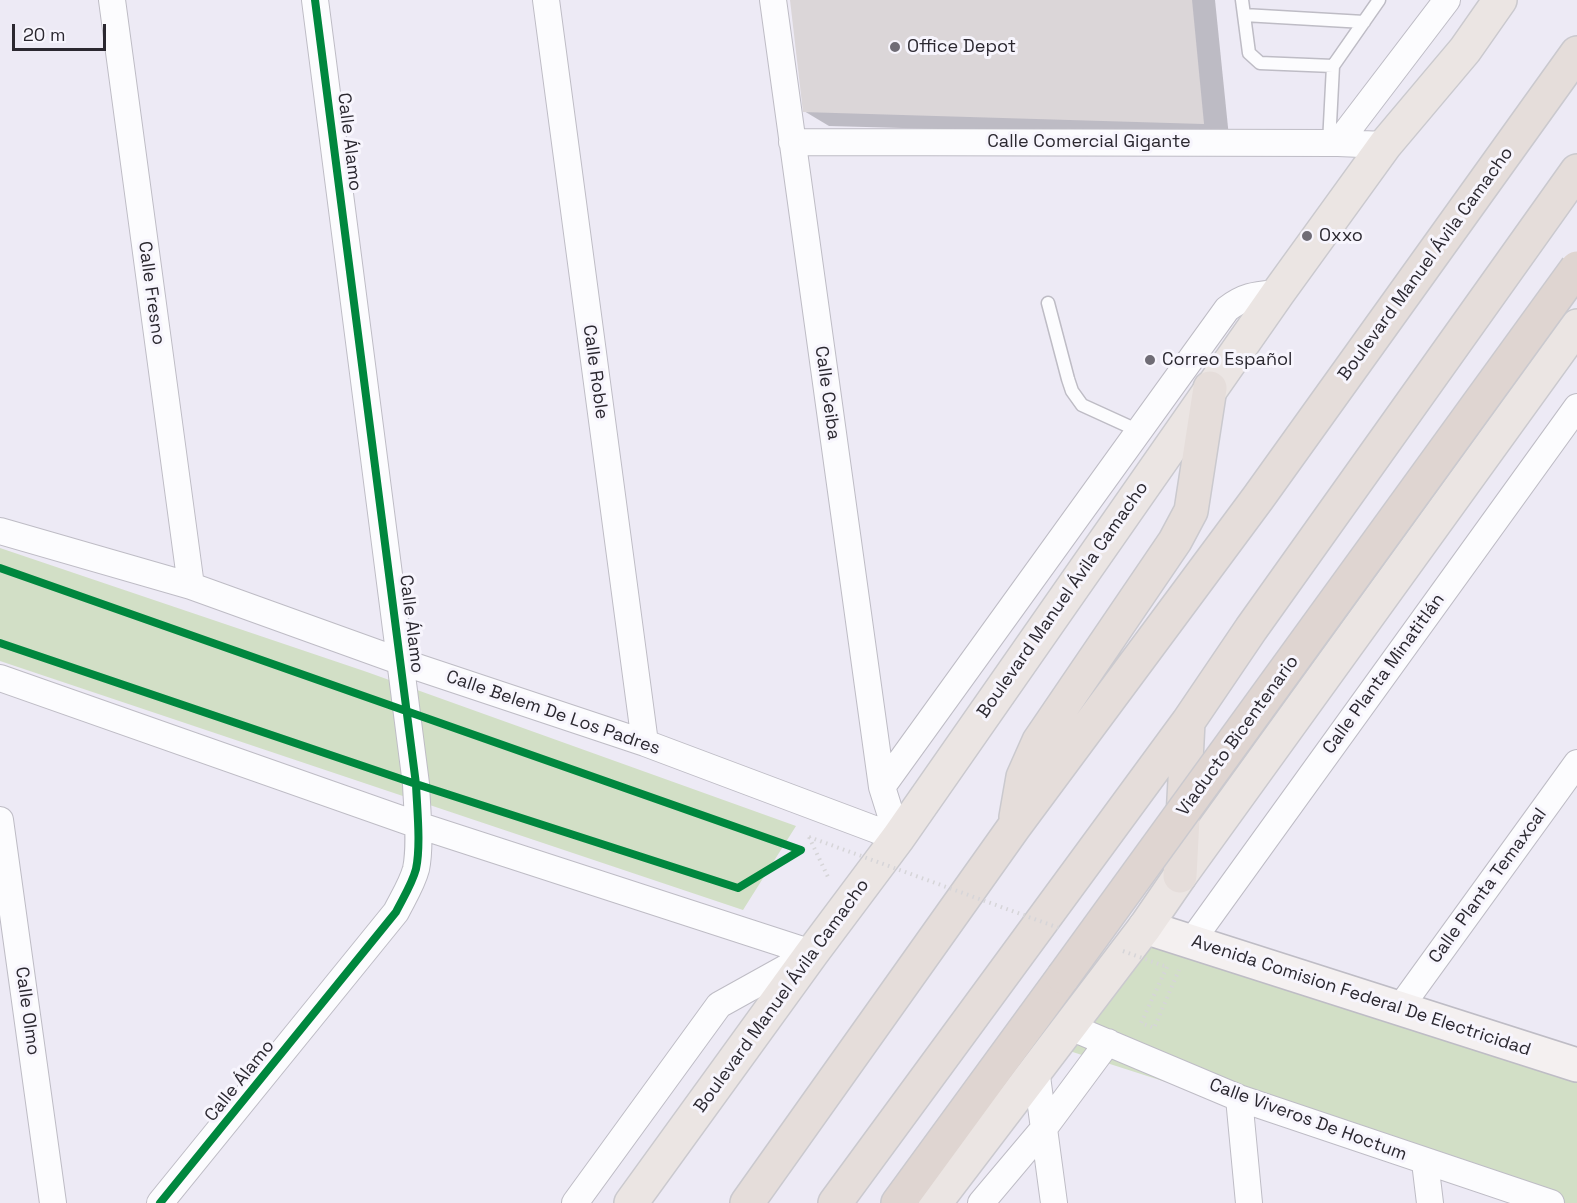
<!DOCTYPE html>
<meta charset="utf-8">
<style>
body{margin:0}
#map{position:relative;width:1577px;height:1203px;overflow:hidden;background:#edeaf5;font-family:"Space Grotesk",sans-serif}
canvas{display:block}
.scale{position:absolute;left:12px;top:24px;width:94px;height:27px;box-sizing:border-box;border:3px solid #2b2830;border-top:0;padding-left:8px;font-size:18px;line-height:21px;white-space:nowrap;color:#2b2830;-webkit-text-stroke:4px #f7f5fd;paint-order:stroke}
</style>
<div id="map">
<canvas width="1577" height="1203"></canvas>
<div class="scale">20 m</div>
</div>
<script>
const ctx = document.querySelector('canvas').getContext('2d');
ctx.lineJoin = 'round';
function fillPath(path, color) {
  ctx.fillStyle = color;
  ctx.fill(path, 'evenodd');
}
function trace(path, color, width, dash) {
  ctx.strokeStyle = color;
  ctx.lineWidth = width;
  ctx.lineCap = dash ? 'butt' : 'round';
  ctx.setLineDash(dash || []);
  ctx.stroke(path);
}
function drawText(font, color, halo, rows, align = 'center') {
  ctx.font = font + ' "Space Grotesk",sans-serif';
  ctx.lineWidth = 6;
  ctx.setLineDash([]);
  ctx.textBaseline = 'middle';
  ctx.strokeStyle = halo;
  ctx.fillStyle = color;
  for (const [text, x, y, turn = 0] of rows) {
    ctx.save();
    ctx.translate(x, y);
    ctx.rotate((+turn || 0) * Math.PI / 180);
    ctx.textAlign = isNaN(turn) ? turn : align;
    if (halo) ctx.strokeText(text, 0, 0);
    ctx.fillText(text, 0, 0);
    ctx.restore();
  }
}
fillPath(new Path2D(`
 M0,548L367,672L796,826L743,910L0,661Z
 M1145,927L1577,1077V1203H1542L1054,1046Z`), '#d2dfc6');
fillPath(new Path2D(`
 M791,0H1215L1229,137L829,126L804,111Z`), '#0003');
fillPath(new Path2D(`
 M790,0H1192L1204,124L803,112Z`), '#dbd6d8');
const service = new Path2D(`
 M1242,0L1249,53L1260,63L1333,66
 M1244,15L1364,22
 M1329,143L1333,66L1379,0
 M1048,303L1068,379L1072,391L1082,405L1139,431`);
const minor = new Path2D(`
 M112,0L191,586
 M546,0L645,743
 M773,0L882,787
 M792,142L1338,143L1385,145
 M1338,143L1447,0
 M0,531L191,586L402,662L645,743L898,838
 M0,678L418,825L812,953
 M0,820L53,1203
 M898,838L882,787L1227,309C1245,295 1256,295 1278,293
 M1191,942L1577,407
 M1399,1009L1577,763
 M1068,1026L1239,1098L1551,1203
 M1036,1069L1054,1203
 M1239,1098L1249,1203
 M1425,1162L1430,1203
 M160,1203L396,912C403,898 412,884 416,869C421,845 417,809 416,784L315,0
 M575,1203L719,1005L809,955
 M981,1203L1045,1127L1108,1042`);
const secondary = new Path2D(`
 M1145,927L1577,1065`);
const primary = new Path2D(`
 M631,1203L812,953L898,838L1278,293L1385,145L1465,50L1500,0
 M935,1203L1145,927L1180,876L1577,326`);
const trunk = new Path2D(`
 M1016,817L1023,777L1039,741L1175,541L1191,511L1210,388
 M1180,876L1188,722
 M747,1203L1014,827L1258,498L1577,53
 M835,1203L1188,722L1251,629L1577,171`);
const motorway = new Path2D(`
 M898,1203L1063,977`);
trace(service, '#bebcc5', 15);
trace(minor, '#bebcc5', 28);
trace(secondary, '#bebcc5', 36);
trace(primary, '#cac9ce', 36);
trace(trunk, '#cac9ce', 36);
trace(motorway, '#cac9ce', 36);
trace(new Path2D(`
 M809,837L828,877
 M1167,967L1141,1023L1154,1028L1179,970`), '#d6d5d8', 4, [1.5, 4.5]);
trace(service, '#fcfcfe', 12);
trace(minor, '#fcfcfe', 26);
trace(secondary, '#f4f0f0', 33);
trace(primary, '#ebe5e3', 33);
trace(trunk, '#e5ddda', 33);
trace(motorway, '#dfd5d1', 33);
const motorwayBridge = new Path2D(`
 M1063,977L1577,268`);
trace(motorwayBridge, '#cac9ce', 36, []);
trace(new Path2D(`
 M809,837L1059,928
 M1123,951L1167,967`), '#d6d5d8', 4, [1.5, 4.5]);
trace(motorwayBridge, '#dfd5d1', 33);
trace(new Path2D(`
 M0,568L801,850L738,888L416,784L0,643
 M160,1203L396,912C403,898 412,884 416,869C421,845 417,809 416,784L315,0`), '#00873e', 8);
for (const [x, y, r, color] of [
 [895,47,6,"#6f6c75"],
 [1307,236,6,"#6f6c75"],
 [1150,360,6,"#6f6c75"]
]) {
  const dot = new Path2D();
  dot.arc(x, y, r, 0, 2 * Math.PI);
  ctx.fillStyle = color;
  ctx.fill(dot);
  trace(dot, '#f7f5fd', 2);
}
drawText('18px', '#2b2830', '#f7f5fd', [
 ["Office Depot",907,47],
 ["Oxxo",1319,236],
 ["Correo Español",1162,360]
], 'left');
drawText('18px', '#2b2830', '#f7f5fd', [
 ["Calle Álamo",349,142,83],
 ["Calle Comercial Gigante",1089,142],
 ["Boulevard Manuel Ávila Camacho",1426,264,-54],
 ["Calle Fresno",151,293,82],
 ["Calle Roble",595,372,82],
 ["Calle Ceiba",827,393,82],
 ["Boulevard Manuel Ávila Camacho",1063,600,-55],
 ["Calle Álamo",411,624,83],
 ["Calle Planta Minatitlán",1384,674,-54],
 ["Calle Belem De Los Padres",553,713,19],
 ["Viaducto Bicentenario",1238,736,-54],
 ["Calle Planta Temaxcal",1488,886,-54],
 ["Boulevard Manuel Ávila Camacho",782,996,-54],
 ["Avenida Comision Federal De Electricidad",1361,996,18],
 ["Calle Olmo",27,1011,82],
 ["Calle Álamo",240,1081,-51],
 ["Calle Viveros De Hoctum",1308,1120,20]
]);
</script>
